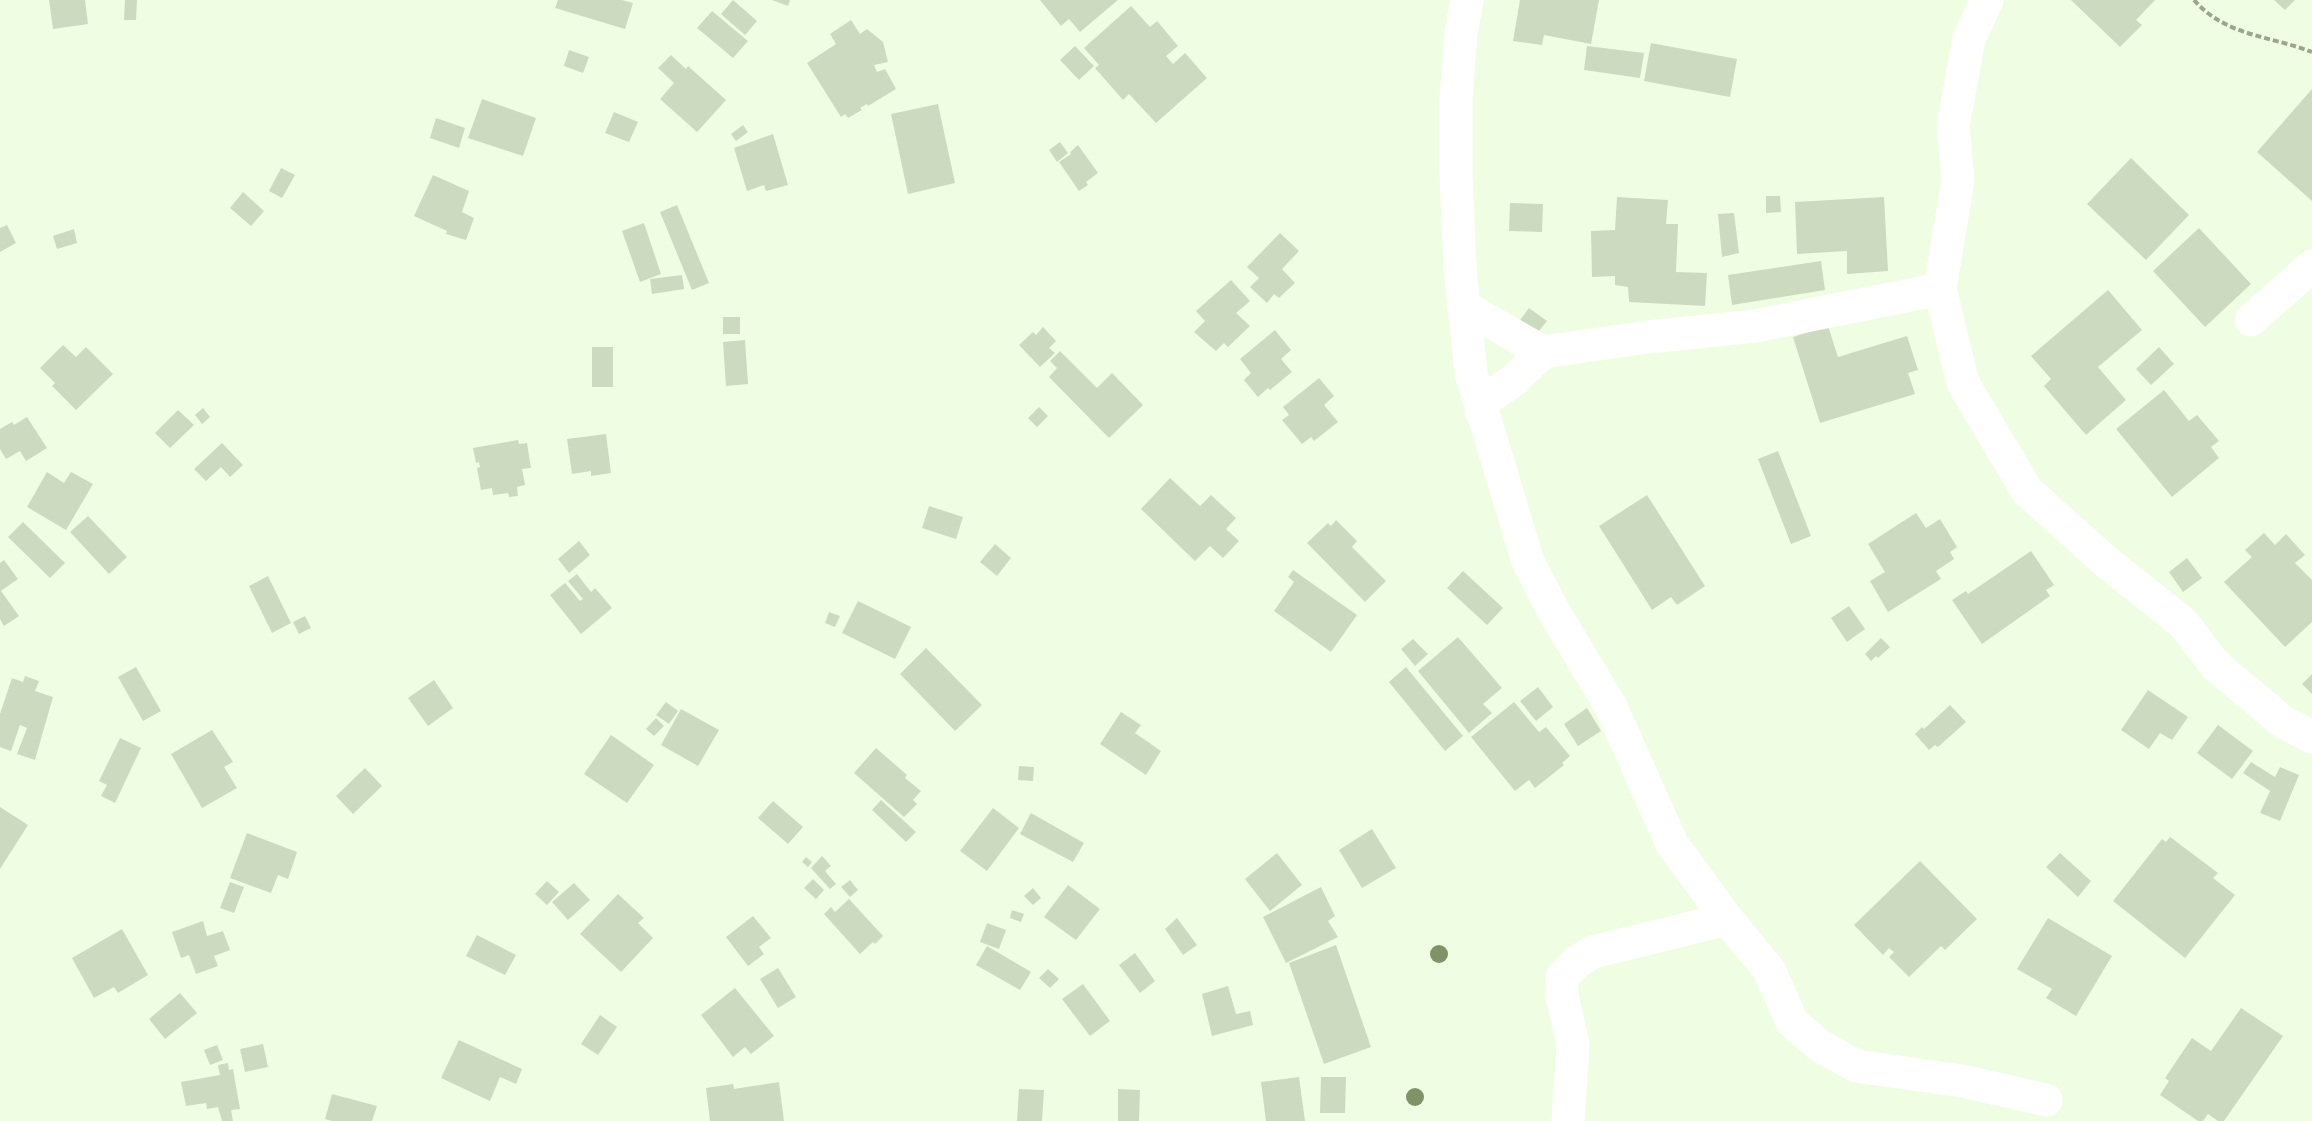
<!DOCTYPE html>
<style>
body{margin:0}
canvas{display:block;background:#effee2}
</style>
<canvas width="2312" height="1121"></canvas>
<script>
const ctx = document.querySelector('canvas').getContext('2d');
ctx.lineJoin = 'round';
function fillPath(path, color) {
  ctx.fillStyle = color;
  ctx.fill(path, 'evenodd');
}
function trace(path, color, width, dash) {
  ctx.strokeStyle = color;
  ctx.lineWidth = width;
  ctx.lineCap = dash ? 'butt' : 'round';
  ctx.setLineDash(dash || []);
  ctx.stroke(path);
}
fillPath(new Path2D(`
 M49,0H85L88,24L53,29Z
 M125,0H137L136,20H124Z
 M558,0H622L633,3L625,29L555,8Z
 M733,0L757,21L745,35L721,14Z
 M772,0H790L788,6Z
 M1040,0H1118L1080,32L1069,19L1061,26Z
 M1520,0H1599L1591,44L1544,35L1542,45L1513,41Z
 M2071,0H2155L2136,20L2142,25L2120,47Z
 M2274,0H2295L2285,10Z
 M1131,6L1150,27L1157,21L1178,46L1166,56L1173,64L1185,53L1207,78L1156,123L1129,94L1123,100L1095,68L1099,65L1084,48Z
 M712,11L748,41L733,58L697,28Z
 M851,20L860,34L867,29L883,42L888,62L874,65L877,72L885,69L896,89L868,106L867,104L860,108L862,110L848,118L845,114L841,117L807,63L836,44L830,34Z
 M1651,43L1737,59L1730,97L1644,81Z
 M1075,46L1094,66L1079,80L1060,60Z
 M1587,46L1644,53L1640,78L1584,70Z
 M569,50L589,57L583,73L564,66Z
 M671,55L686,69L688,66L726,100L697,132L660,99L674,83L658,68Z
 M2312,89V201L2257,152Z
 M482,99L536,118L523,156L468,138Z
 M938,104L955,183L908,194L891,114Z
 M614,112L638,122L629,142L605,133Z
 M436,118L465,128L459,148L430,138Z
 M743,125L748,132L736,141L731,134Z
 M773,134L788,185L766,191L764,185L747,191L734,148Z
 M1060,142L1068,153L1057,162L1049,150Z
 M1078,145L1098,173L1086,182L1088,185L1079,191L1059,162L1071,154L1070,152Z
 M2131,158L2189,215L2146,260L2087,204Z
 M281,168L295,175L282,198L269,191Z
 M433,175L469,191L462,212L474,218L466,240L446,234L447,231L414,216Z
 M243,192L264,211L251,226L230,208Z
 M1766,196H1780L1781,212L1766,213Z
 M1617,197L1668,200L1666,224H1678L1676,272L1707,273L1705,306L1629,302L1628,287L1615,285V276L1592,277L1591,231L1615,230Z
 M1884,197L1888,271L1847,274V251L1797,254L1795,202Z
 M1510,203L1543,204L1542,232L1509,231Z
 M677,205L709,283L692,290L660,212Z
 M1734,213L1739,253L1722,257L1718,214Z
 M644,223L661,274L640,282L622,231Z
 M7,225L16,243L0,252V228Z
 M2199,228L2251,284L2205,327L2153,271Z
 M74,229L77,243L57,249L53,236Z
 M1280,233L1299,251L1282,269L1295,283L1279,298L1274,294L1267,303L1250,287L1259,278L1247,267Z
 M1821,261L1825,290L1732,305L1728,275Z
 M682,275L684,289L652,294L650,279Z
 M1231,280L1250,301L1236,313L1250,326L1228,347L1224,343L1216,351L1194,332L1205,321L1196,311Z
 M2108,290L2142,330L2098,367L2126,400L2086,435L2044,386L2051,379L2031,356Z
 M1529,308L1547,321L1535,336L1518,323Z
 M723,317H740V334H723Z
 M1828,326L1838,357L1907,336L1918,370L1908,373L1915,394L1820,423L1793,337Z
 M1043,327L1056,341L1049,348L1055,353L1040,367L1019,345L1033,332L1036,335Z
 M1275,330L1291,350L1281,359L1292,372L1270,390L1268,388L1258,397L1244,380L1251,373L1240,359Z
 M745,340L748,384L726,386L723,342Z
 M63,345L76,357L86,347L113,374L76,410L52,386L55,383L40,368Z
 M592,347H613V387H592Z
 M2159,347L2174,364L2151,385L2136,369Z
 M1060,351L1097,388L1112,373L1143,405L1109,438L1049,377L1057,368L1050,361Z
 M1319,378L1334,396L1324,405L1338,422L1314,441L1311,437L1302,444L1282,420L1289,415L1283,407Z
 M2164,390L2189,421L2197,415L2219,441L2211,447L2219,458L2172,497L2116,429Z
 M1039,407L1048,416L1037,427L1028,418Z
 M203,408L210,417L202,424L195,415Z
 M178,410L194,425L170,448L155,433Z
 M27,417L47,448L26,461L20,451L6,459L0,449V429L12,422L14,425Z
 M606,434L611,473L591,476V471L572,474L567,439Z
 M518,440L519,444L527,443L531,468L522,469L525,485L517,487L518,496L509,497L508,493L493,495L492,488L481,490L477,468L480,467L479,462L476,463L473,448Z
 M222,443L243,465L230,477L221,467L206,481L194,469Z
 M1778,451L1811,536L1791,544L1758,459Z
 M47,472L64,483L71,472L93,484L66,530L27,507Z
 M1170,478L1200,506L1211,495L1236,518L1226,529L1239,541L1223,558L1210,546L1195,561L1141,509Z
 M1647,495L1705,586L1677,605L1671,597L1652,610L1599,526Z
 M929,506L963,517L956,539L922,528Z
 M1916,513L1926,528L1940,519L1957,547L1950,552L1954,559L1936,571L1941,579L1888,612L1870,581L1885,572L1868,544Z
 M88,516L127,557L109,574L70,532Z
 M1336,520L1357,541L1352,547L1386,581L1365,602L1307,543L1328,523L1331,526Z
 M23,522L65,563L50,578L8,537Z
 M2264,533L2275,545L2286,534L2305,555L2295,563L2312,580V622L2285,647L2224,582L2252,557L2245,550Z
 M579,541L590,555L569,573L558,559Z
 M995,544L1011,558L997,576L980,562Z
 M2031,551L2054,585L2046,590L2050,596L1982,644L1952,600L1966,591L1968,594Z
 M2187,558L2202,578L2183,592L2169,572Z
 M4,560L18,579L1,591L19,616L4,626L0,619V563Z
 M1293,570L1357,615L1331,652L1274,611L1294,582L1288,577Z
 M1463,571L1503,608L1487,625L1447,588Z
 M577,574L591,592L595,588L612,608L581,634L550,595L565,583L580,601L583,599L568,581Z
 M268,576L291,623L272,633L249,586Z
 M858,601L911,627L895,659L842,633Z
 M1849,606L1865,629L1847,642L1831,618Z
 M829,612L840,616L835,627L825,623Z
 M305,616L311,628L299,634L293,622Z
 M1458,637L1502,688L1483,704L1492,713L1469,733L1418,671Z
 M1881,638L1890,647L1878,658L1876,656L1871,661L1865,654Z
 M1413,639L1428,654L1415,666L1401,649Z
 M926,648L982,705L955,731L900,674Z
 M136,667L161,711L143,721L118,677Z
 M1406,667L1463,736L1445,751L1389,682Z
 M2312,674V694L2302,684Z
 M25,676L39,681L35,691L53,697L35,760L17,754L27,728L20,725L11,751L0,747V714L12,678L23,682Z
 M434,680L453,708L428,726L408,698Z
 M1538,687L1553,707L1536,721L1520,701Z
 M2148,690L2188,717L2172,740L2160,733L2149,749L2121,730Z
 M666,702L678,711L669,724L656,715Z
 M1514,702L1539,732L1546,727L1570,756L1562,763L1564,765L1535,788L1529,780L1515,791L1471,737Z
 M1950,705L1966,722L1938,747L1935,745L1929,750L1915,734L1922,727L1924,729Z
 M1587,708L1601,731L1578,746L1564,724Z
 M681,709L719,730L698,766L661,745Z
 M1121,712L1141,725L1135,733L1161,751L1146,775L1100,744Z
 M656,718L664,726L654,736L646,729Z
 M2218,725L2253,751L2232,779L2197,753Z
 M212,730L233,762L224,767L237,788L202,808L171,754Z
 M611,735L654,765L627,803L584,774Z
 M120,738L141,748L115,803L101,796L107,785L99,781Z
 M876,748L907,775L905,778L921,791L913,800L917,804L904,817L854,773Z
 M2251,762L2275,777L2280,767L2299,775L2280,821L2260,813L2270,791L2243,773Z
 M1019,766L1034,767L1033,781L1018,780Z
 M365,768L382,786L353,814L336,796Z
 M881,800L916,832L906,842L872,810Z
 M773,801L803,827L788,844L758,818Z
 M0,807L28,825L0,869Z
 M993,808L1019,828L987,871L960,851Z
 M1031,813L1084,843L1073,862L1020,834Z
 M1372,829L1396,868L1362,888L1339,850Z
 M247,833L297,852L288,879L278,875L271,893L230,878Z
 M2170,837L2218,873L2213,878L2235,895L2185,958L2113,901L2162,839L2166,842Z
 M1277,853L1302,885L1270,911L1245,879Z
 M2060,853L2091,881L2078,897L2046,867Z
 M822,856L831,866L825,871L836,884L830,889L811,868Z
 M806,857L812,862L808,867L802,862Z
 M1920,861L1977,919L1945,950L1941,946L1909,977L1889,957L1894,952L1889,948L1883,955L1854,925Z
 M813,879L824,890L816,899L804,888Z
 M850,880L858,890L850,897L841,887Z
 M547,881L559,892L547,905L535,894Z
 M230,882L244,887L234,913L220,908Z
 M574,883L590,900L568,920L552,902Z
 M1068,885L1100,909L1076,940L1044,917Z
 M1321,887L1335,916L1328,921L1338,937L1286,963L1263,917Z
 M1033,888L1041,898L1033,905L1024,896Z
 M618,894L644,918L638,923L653,938L621,972L580,934Z
 M849,899L883,936L875,944L873,942L860,954L824,914L831,907L835,912Z
 M1012,910L1024,914L1021,922L1010,918Z
 M753,916L771,938L759,947L764,954L748,966L726,937Z
 M1177,918L1197,945L1183,955L1165,929Z
 M2048,918L2112,956L2076,1016L2046,998L2052,989L2017,969Z
 M203,921L207,936L223,931L230,950L214,956L218,966L196,974L189,955L181,958L172,932Z
 M987,923L1006,930L999,949L980,942Z
 M122,929L148,975L118,993L114,987L94,998L72,958Z
 M477,935L516,955L505,975L466,956Z
 M1336,945L1371,1047L1324,1064L1289,963Z
 M987,946L1031,972L1020,990L976,965Z
 M1135,953L1155,981L1140,993L1119,965Z
 M778,968L796,997L778,1008L760,979Z
 M1048,969L1059,979L1050,988L1039,978Z
 M1083,984L1110,1021L1090,1036L1062,999Z
 M1228,986L1236,1014L1250,1011L1253,1025L1212,1036L1202,994Z
 M735,988L774,1036L751,1054L745,1047L733,1057L701,1015Z
 M180,993L197,1013L165,1039L149,1019Z
 M2241,1008L2283,1036L2224,1121H2218L2208,1114L2203,1121H2198L2160,1095L2169,1081L2165,1078L2192,1038L2211,1051Z
 M600,1015L617,1027L598,1055L581,1044Z
 M459,1040L522,1069L516,1084L500,1077L490,1101L441,1078Z
 M263,1044L268,1067L245,1072L240,1049Z
 M217,1045L223,1060L210,1065L204,1050Z
 M228,1063L229,1070L233,1069L240,1109L231,1110L233,1121H222L218,1107L207,1109L206,1103L186,1106L181,1082L220,1075L218,1065Z
 M1299,1077L1305,1121H1266L1261,1082Z
 M1321,1077H1346L1345,1113H1320Z
 M779,1082L784,1121H710L706,1088L733,1084L734,1089Z
 M1019,1089L1044,1090L1042,1121H1017Z
 M1118,1089L1140,1090L1139,1121H1118Z
 M332,1094L377,1106L372,1121H332L325,1119Z`), '#ccdbc0');
trace(new Path2D(`
 M2194,0C2225,36 2271,36 2312,52`), '#9ba691', 4, [6, 3]);
trace(new Path2D(`
 M1467,0L1461,33L1456,98V174L1460,268L1471,373L1528,562L1553,610L1611,707L1672,844L1727,919L1769,970L1792,1022L1820,1046L1856,1066L1962,1081L2046,1100
 M1987,0L1969,39L1953,126L1958,180L1940,289L1963,383L2027,491L2104,560L2184,624L2215,665L2283,722L2312,737
 M1463,306L1543,352L1648,337L1755,326L1940,289
 M2251,320L2312,266
 M1481,411L1485,400L1514,380L1543,352
 M1568,1121L1573,1044L1562,996V977L1578,961L1593,952L1727,919`), '#fff', 33);
ctx.fillStyle = '#7f9366';
for (const [x, y] of [
 [1439,954],
 [1415,1097]
]) {
  ctx.beginPath();
  ctx.arc(x, y, 9, 0, 2 * Math.PI);
  ctx.fill();
}
</script>
